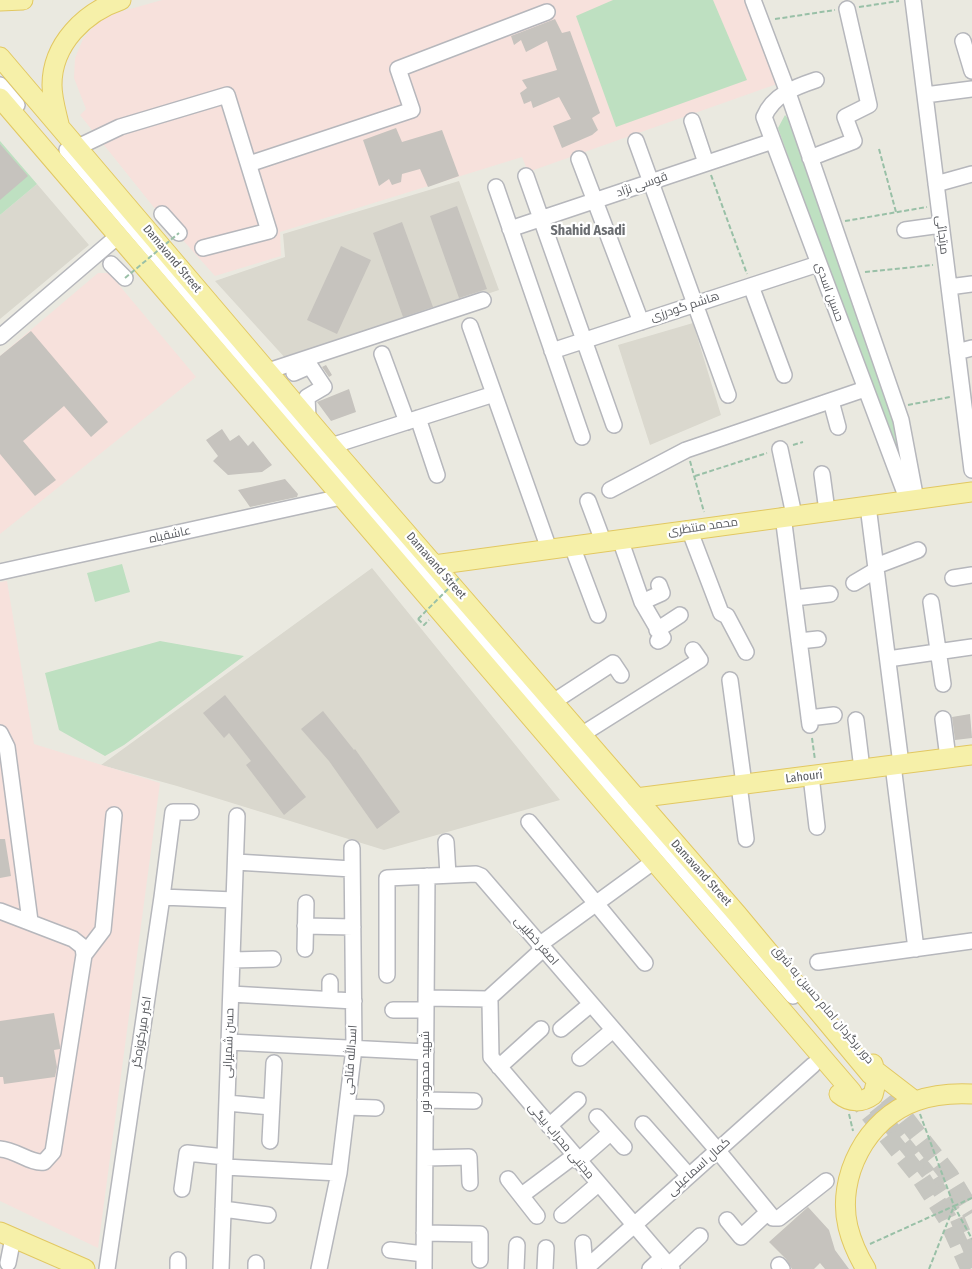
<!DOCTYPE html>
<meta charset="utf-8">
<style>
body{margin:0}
canvas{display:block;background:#eae9e0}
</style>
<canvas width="972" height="1269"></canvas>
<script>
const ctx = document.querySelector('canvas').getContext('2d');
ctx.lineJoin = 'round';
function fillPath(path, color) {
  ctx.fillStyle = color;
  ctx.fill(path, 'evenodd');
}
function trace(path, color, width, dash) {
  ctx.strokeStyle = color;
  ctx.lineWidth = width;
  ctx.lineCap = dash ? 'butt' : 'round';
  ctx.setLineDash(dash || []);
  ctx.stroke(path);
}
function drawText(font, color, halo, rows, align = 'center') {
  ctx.font = font + ' "Fira Sans Condensed",Cairo,sans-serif';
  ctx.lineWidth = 4.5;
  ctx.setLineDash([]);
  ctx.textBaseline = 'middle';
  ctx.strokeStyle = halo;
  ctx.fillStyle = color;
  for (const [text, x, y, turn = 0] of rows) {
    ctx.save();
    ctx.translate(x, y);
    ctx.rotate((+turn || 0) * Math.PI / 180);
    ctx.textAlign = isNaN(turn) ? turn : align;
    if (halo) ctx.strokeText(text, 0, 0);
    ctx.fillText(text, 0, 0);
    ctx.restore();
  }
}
fillPath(new Path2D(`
 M459,181L499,290L287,360L215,281L285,257L283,234Z
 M37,184L89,245L0,319V215Z
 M693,323L721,415L650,445L618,345Z
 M372,568L560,800L384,850L177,786L101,765Z`), '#dad8ce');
fillPath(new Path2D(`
 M162,0H745L777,84L528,172L522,157L280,232L281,256L215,276L156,210L80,115L86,109L74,78L75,58L83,39L102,17Z
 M98,273H109L196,377L0,534V356Z
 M7,581L34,744L160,783L98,1248L0,1201V582Z`), '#f7e1dc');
fillPath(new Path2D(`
 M613,0H713L747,80L616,127L576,16Z
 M785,115L793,125L882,380L902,450L903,461L900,470L778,128Z
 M0,141L37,184L0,215Z
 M122,564L130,592L95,602L87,573Z
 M160,641L244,656L124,745L105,756L59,730L45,673Z`), '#bee0c1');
fillPath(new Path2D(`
 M555,19L562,33L570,31L600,113L592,118L598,130L592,135L562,148L553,126L571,119L559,97L533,108L531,101L524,104L520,93L527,88L522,80L557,70L547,41L526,52L521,40L514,45L511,36Z
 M396,128L402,142L442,130L459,176L428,187L420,169L402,174L401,182L392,185L389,179L379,186L363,140Z
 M0,144L28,176L0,200Z
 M457,206L487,289L459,298L430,216Z
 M402,222L433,307L403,317L373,233Z
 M341,246L371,260L337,334L307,320Z
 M31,331L108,422L91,437L64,406L23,441L56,480L35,496L0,454V356Z
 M326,365L332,375L329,377L322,367Z
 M349,389L356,412L331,421L317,402Z
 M222,429L230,441L239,435L248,446L253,441L272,465L262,472L228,475L213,461L218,456L206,440Z
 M285,479L298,494L297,497L250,507L238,490Z
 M225,695L306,797L284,815L246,765L251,761L229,733L224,738L203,713Z
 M323,711L354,750L355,749L400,812L377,829L329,761L301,729Z
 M970,714L972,738L955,740L952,717Z
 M0,839H5L11,876L0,878Z
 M54,1013L60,1046V1049L54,1050L57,1067L55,1077L4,1084L3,1077H0V1021Z
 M808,1207L829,1230L835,1250L849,1269H825L820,1263L814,1269H792L786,1259L769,1242Z`), '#c6c3be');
trace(new Path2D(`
 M861,1090L928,1173L956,1216L972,1253`), '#c6c6c0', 15, [15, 8]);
trace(new Path2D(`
 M871,1075L949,1175L972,1213
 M852,1092L921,1178L947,1218L970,1269`), '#c6c6c0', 19, [19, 9]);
const minor = new Path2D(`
 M753,0L787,90L901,420L916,500
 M913,0L972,470
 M963,41L972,71
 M816,80C795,87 773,95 764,117L908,501
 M0,85L17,105
 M925,95L972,89
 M692,121L706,163
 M636,141L728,395
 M78,147L120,127L227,95L269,231L203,248
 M67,150L486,641L793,996
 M810,158L854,141L845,117L869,105L847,9
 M579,159L641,322
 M249,164L412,110L398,69L547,12
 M526,176L614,425
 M936,184L972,174
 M496,187L582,437
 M162,214L179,233
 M510,229L773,141
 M905,230L941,225
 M111,264L125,278
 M751,286L784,375
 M949,287L972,284
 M470,326L549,549
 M0,337L118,236
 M552,351L818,264
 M957,352L972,348
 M382,354L407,422
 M268,371L483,300
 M294,373L310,366L324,387L307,397L308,418
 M831,401L838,427
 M418,418L437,475
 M331,446L494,394
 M780,449L794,515
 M822,474L827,511
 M610,490L686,450L865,389
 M588,501L603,541
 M868,506L901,764
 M783,516L810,725
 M689,529L721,613L727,616L746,652
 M620,539L642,602L663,638L658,641
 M572,546L598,615
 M876,566L918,550
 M0,572L341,497
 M953,578L972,575
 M854,583L876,570
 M794,598L830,594
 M642,602L662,593L659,585
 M931,602L943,684
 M657,630L680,615
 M799,641L818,639
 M888,659L972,647
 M730,680L744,784
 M553,702L613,663L621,675
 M809,718L834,715
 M943,719L948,758
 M856,720L862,769
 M0,733L7,747L30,921
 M581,735L700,660L693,650
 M893,765L916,949
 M811,776L817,827
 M739,785L746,839
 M529,822L645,963
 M446,842L448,875
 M236,862L352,869
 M162,897L234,900
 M0,911L73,939L83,947L84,955L53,1152L44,1162C31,1164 16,1150 0,1149
 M305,926L353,927
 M539,945L653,862
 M305,949L306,903
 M84,955L103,930L114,815
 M232,960L273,959
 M818,962L972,941
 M387,975V878L476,874L481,876L718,1151L773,1218H779L826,1181
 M330,982V999
 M231,994L354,1001
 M426,998L488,999L543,949
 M488,999L490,1002L491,1057L672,1269
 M393,1010H426
 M561,1029L591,1004
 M229,1042L426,1052
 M580,1058L613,1030
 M499,1067L541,1029
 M425,1100L474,1101
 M227,1103L271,1107
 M347,1107L376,1108
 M597,1117L624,1147
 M643,1124L689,1176
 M549,1126L578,1100
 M270,1141L274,1063
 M425,1158L469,1157L470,1183
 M578,1161L610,1133
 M225,1167L339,1173
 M508,1179L537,1216
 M182,1189L187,1153L225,1157
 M522,1195L574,1156
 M223,1209L268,1215
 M562,1215L598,1184
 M727,1220L741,1237L768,1212
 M424,1233L480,1234V1260
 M583,1243L585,1269
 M390,1250L424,1254
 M178,1260V1269
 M8,1263L13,1238
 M669,1265L700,1236
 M779,1265L782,1269
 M107,1269L162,897L173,812H191
 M221,1269L237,816
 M256,1269V1263
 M319,1269L339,1173L354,1048L352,848
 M424,1269L427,876
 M516,1269L517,1245
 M545,1269L546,1248
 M585,1269L813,1065
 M650,1269L662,1258`);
const major = new Path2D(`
 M0,1L23,0
 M0,57L331,446L737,914L871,1075
 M0,98L852,1092
 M59,124C56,111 52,98 52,85C52,44 85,12 121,0
 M434,565L972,492
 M636,798L972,755
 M876,1071L915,1101
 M839,1094C850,1103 862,1103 873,1095L877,1079L873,1064
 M0,1232L85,1269
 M866,1269C858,1256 852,1243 848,1227C836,1177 867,1118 916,1101C935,1094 952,1093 972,1094`);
trace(minor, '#b6b7bc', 18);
trace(major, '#e2c862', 21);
trace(new Path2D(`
 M859,7L899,1
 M775,19L835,10
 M879,149L896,212
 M711,175L747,274
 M845,221L927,207
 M865,272L933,265
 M908,405L950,397
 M793,445L803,442
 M690,461L704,512
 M695,476L767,453
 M418,619L424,625L429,620
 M812,738L815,760
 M849,1114L853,1131
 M920,1114L954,1206L972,1239
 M870,1244L954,1206
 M929,1269L954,1206L972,1198`), '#99c0a7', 2, [5, 2.5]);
trace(minor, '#fff', 15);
trace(major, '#f6f0a9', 19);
trace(new Path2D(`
 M125,278L179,233
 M418,619L460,577`), '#99c0a7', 2, [5, 2.5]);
drawText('12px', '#595b60', '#fff', [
 ["قوسی نژاد",642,185,-19],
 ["مرتجائی",942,235,83],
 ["Damavand Street",172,259,50],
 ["حسین اسدی",829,292,70],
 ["هاشم گودرزی",685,307,-18],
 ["محمد منتظری",703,527,-8],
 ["عاشقباه",170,535,-12],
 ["Damavand Street",436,566,49],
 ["Lahouri",804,777,-7],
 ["Damavand Street",701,873,48],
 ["اصغر خطیبی",536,941,49],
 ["دور برگردان امام حسین به شرق",823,1005,50],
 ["اکبر میرکوزه‌گر",142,1032,-81],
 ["حسن شمیرانی",229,1043,-88],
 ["اسدالله فتاحی",351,1060,-86],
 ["شهید محمود نور",426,1072,-90],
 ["مجتبی محراب بیگی",561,1141,50],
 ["کمال اسماعیلی",699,1167,-42]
]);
drawText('bold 14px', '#6a6d71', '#fff', [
 ["Shahid Asadi",588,231]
]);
</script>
